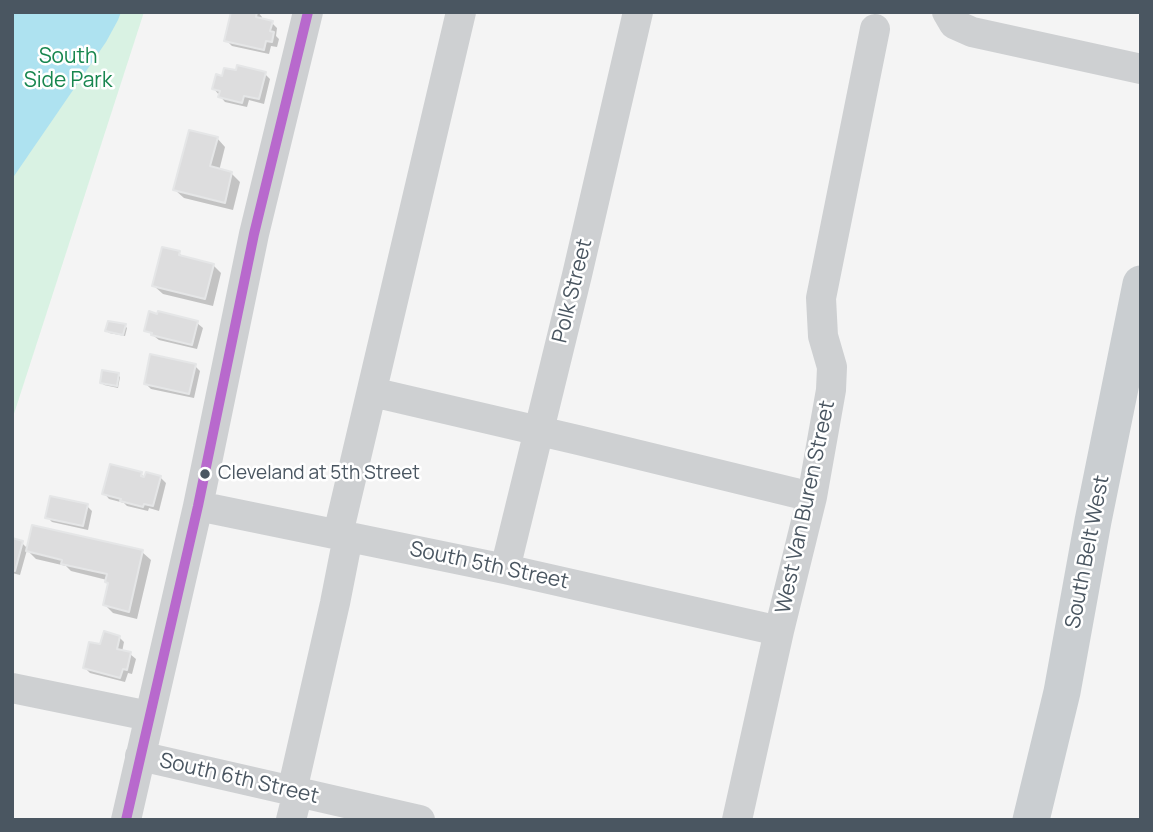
<!DOCTYPE html>
<style>
body{margin:0}
#map{position:relative;width:1153px;height:832px;overflow:hidden;background:#f4f4f4;font-family:Manrope,sans-serif}
canvas{display:block}
.frame{position:absolute;inset:0;border:14px solid #4a5661;pointer-events:none}
</style>
<div id="map">
<canvas width="1153" height="832"></canvas>
<div class="frame"></div>
</div>
<script>
const ctx = document.querySelector('canvas').getContext('2d');
ctx.lineJoin = 'round';
function fillPath(path, color) {
  ctx.fillStyle = color;
  ctx.fill(path, 'evenodd');
}
function trace(path, color, width, dash) {
  ctx.strokeStyle = color;
  ctx.lineWidth = width;
  ctx.lineCap = dash ? 'butt' : 'round';
  ctx.setLineDash(dash || []);
  ctx.stroke(path);
}
function drawText(font, color, halo, rows, align = 'center') {
  ctx.font = font + ' Manrope,sans-serif';
  ctx.lineWidth = 5;
  ctx.setLineDash([]);
  ctx.textBaseline = 'middle';
  ctx.strokeStyle = halo;
  ctx.fillStyle = color;
  for (const [text, x, y, turn = 0] of rows) {
    ctx.save();
    ctx.translate(x, y);
    ctx.rotate((+turn || 0) * Math.PI / 180);
    ctx.textAlign = isNaN(turn) ? turn : align;
    if (halo) ctx.strokeText(text, 0, 0);
    ctx.fillText(text, 0, 0);
    ctx.restore();
  }
}
fillPath(new Path2D(`
 M12,12H144L12,420Z`), '#d9f2e3');
fillPath(new Path2D(`
 M12,12H121L118,20L106,42L12,179Z`), '#aee2f0');
fillPath(new Path2D(`
 M233,12H258L262,17L261,20L272,23L277,28L276,36L279,39L277,47L271,46L269,54L232,46L226,40Z
 M265,74L270,79L264,104L249,100L247,107L225,102L214,89Z
 M217,138L225,147L219,171L231,173L240,182L233,210L184,198L175,190Z
 M179,253L184,258L213,265L221,273L213,306L163,294L154,286Z
 M197,323L203,328L197,349L159,340L146,330Z
 M125,326L127,328L125,336L109,333L107,331Z
 M195,366L200,371L194,398L151,389L145,383Z
 M118,375L120,377L118,388L104,385L102,383Z
 M141,474L146,479L160,477L166,483L159,511L149,508L148,511L127,506L124,503L109,499L104,493Z
 M87,506L92,511L88,530L52,522L47,517Z
 M12,540L22,543L28,549L142,552L151,560L137,619L113,613L105,605L109,584L107,580L71,571L66,566L36,559L27,550L20,575L12,573Z
 M119,637L124,642L122,652L130,654L136,659L132,674L128,673L125,682L90,673L84,667L102,647Z`), '#0003');
const building = new Path2D(`
 M231,12H257L256,17L273,21L270,31L274,32L272,42L266,41L264,50L224,41Z
 M237,65L266,72L259,99L244,96L242,103L218,97L220,91L212,89L216,74L222,76L224,68L236,70Z
 M189,130L218,137L210,166L232,172L225,203L173,190Z
 M162,247L180,251L179,255L214,264L205,299L152,286Z
 M149,311L157,314L158,311L198,321L192,345L151,335L152,333L144,331Z
 M108,321L126,324L123,335L105,331Z
 M150,354L196,364L189,394L144,384Z
 M102,370L119,373L117,386L100,383Z
 M110,464L142,472L141,476L144,477L146,472L161,476L153,506L144,504L143,507L120,501L121,499L102,494Z
 M50,496L88,504L83,526L45,518Z
 M32,525L143,550L129,612L103,605L108,583L105,582L107,574L61,564L62,560L26,551Z
 M12,538L23,541L15,571L12,570Z
 M104,631L120,636L117,649L131,652L127,670L123,669L120,678L83,668L89,642L100,644Z`);
fillPath(building, '#ddddde');
trace(building, '#e5e6e7', 2);
trace(new Path2D(`
 M947,12L954,24L972,32L1141,69
 M372,392L578,440L812,497
 M198,506L505,569L779,631
 M338,534L461,12
 M505,569L577,275L638,12
 M12,688L149,716
 M140,756L420,820
 M292,791L335,603L348,537
 M126,820L198,506L254,234L308,12
 M291,820L298,792
 M737,820L779,631L812,497L831,390L832,367L823,336L821,298L875,29`), '#ced0d2', 30);
trace(new Path2D(`
 M1031,820L1062,692L1093,521L1141,284`), '#caced1', 37);
trace(new Path2D(`
 M126,820L198,506L254,234L308,12`), '#b869cd', 10);
for (const [x, y, r, color] of [
 [205,474,6,"#4a5661"]
]) {
  const dot = new Path2D();
  dot.arc(x, y, r, 0, 2 * Math.PI);
  ctx.fillStyle = color;
  ctx.fill(dot);
  trace(dot, '#fff', 2.5);
}
drawText('19px', '#4a5661', '#fff', [
 ["Cleveland at 5th Street",218,474]
], 'left');
drawText('21px', '#17864f', '#fff', [
 ["South",68,57],
 ["Side Park",68,81]
]);
drawText('21px', '#4a5661', '#fff', [
 ["Polk Street",573,291,-76],
 ["West Van Buren Street",806,507,-78],
 ["South Belt West",1088,552,-79],
 ["South 5th Street",489,566,12],
 ["South 6th Street",239,779,13]
]);
</script>
